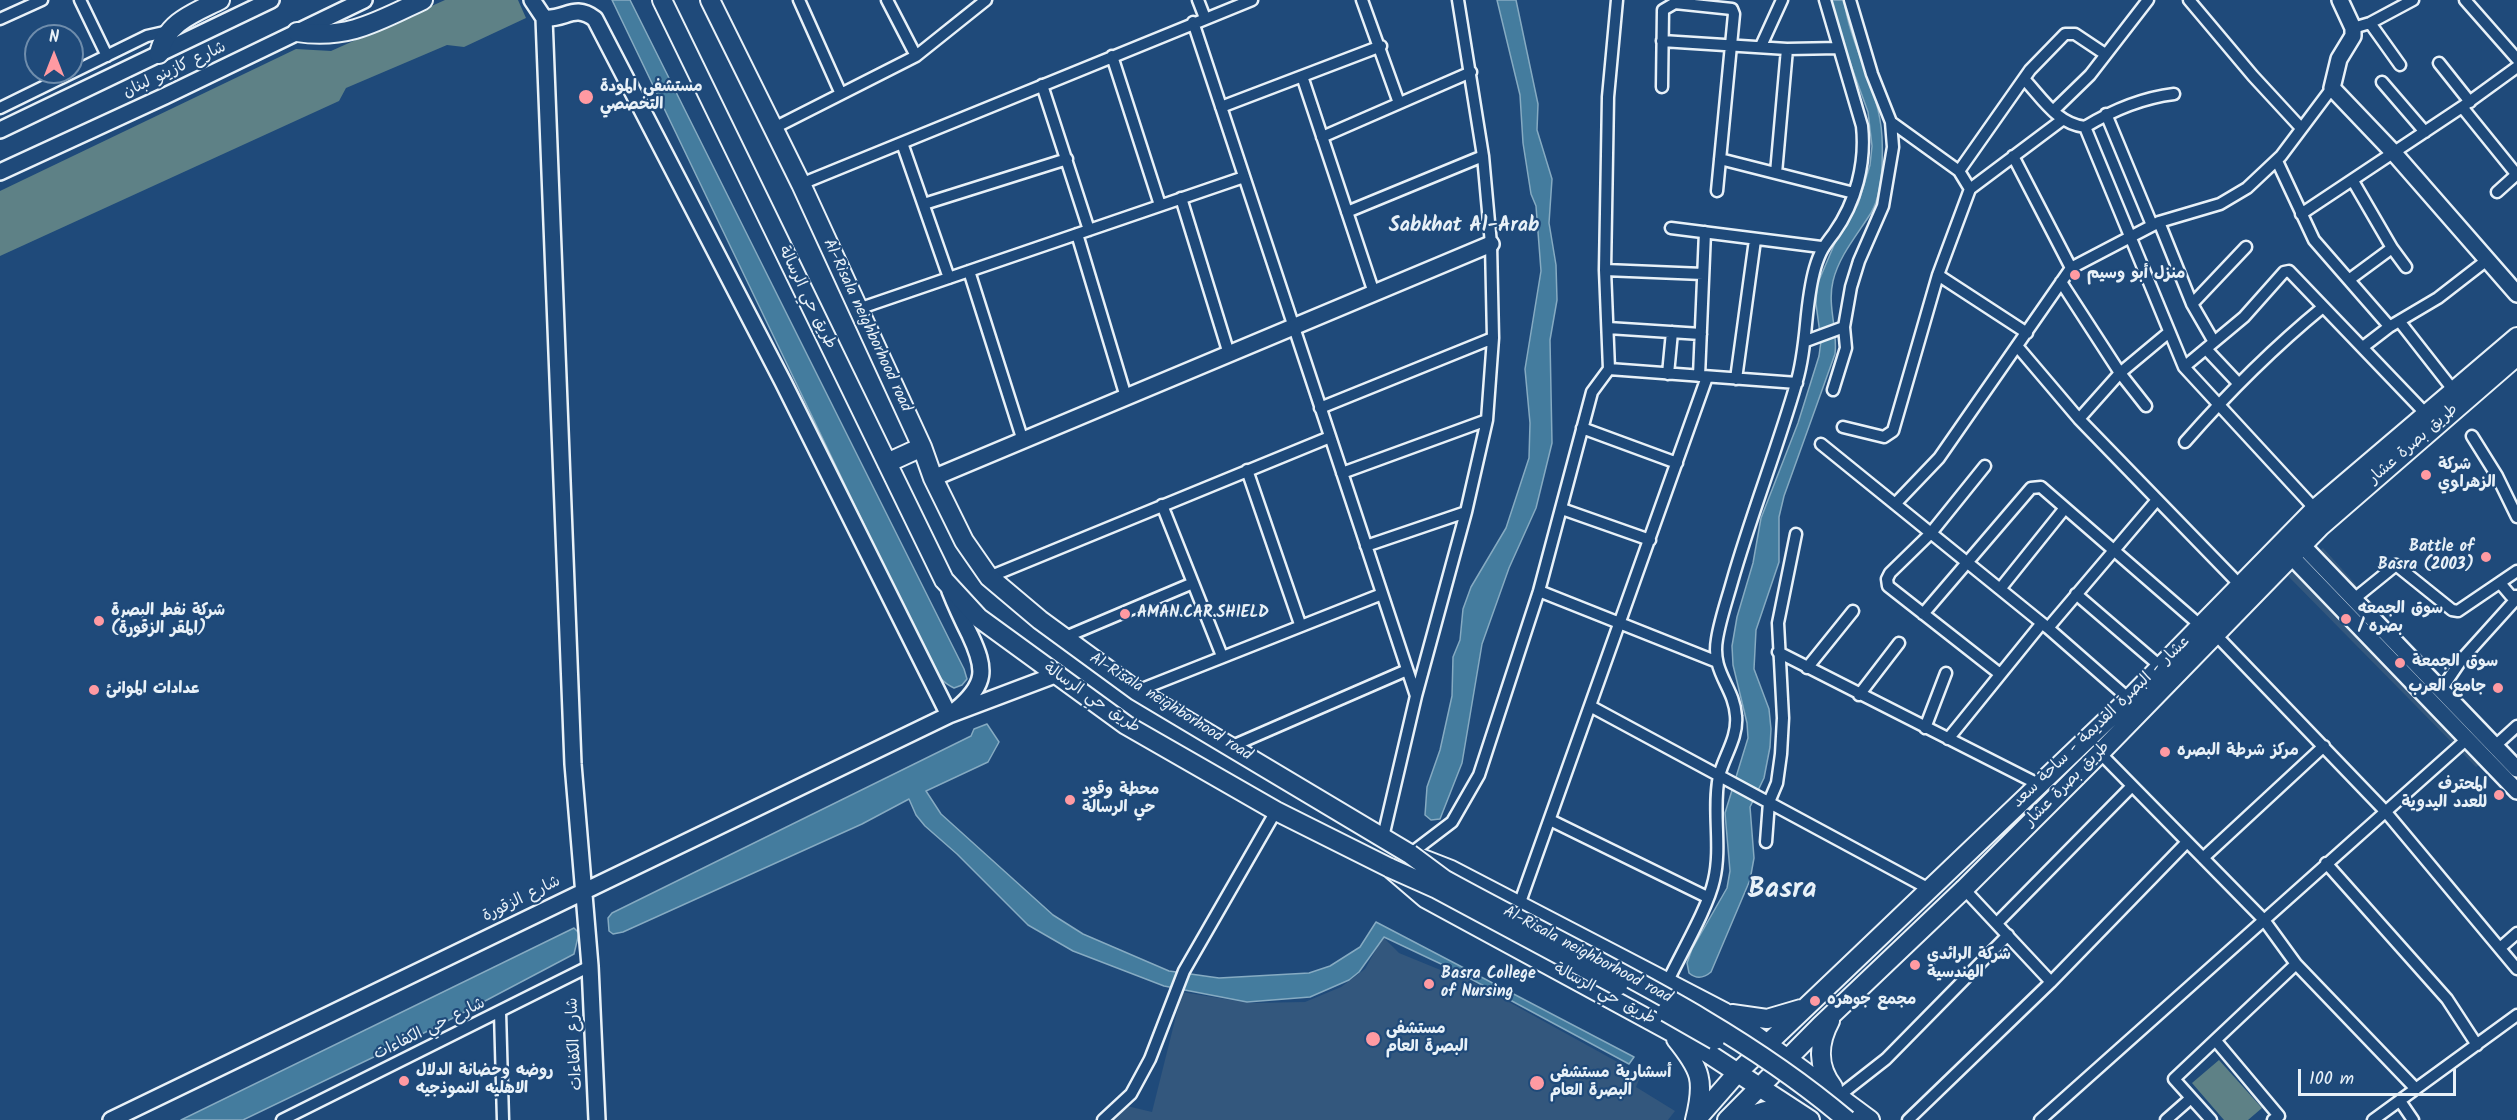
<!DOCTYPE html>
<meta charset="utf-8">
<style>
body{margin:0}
#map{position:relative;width:2517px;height:1120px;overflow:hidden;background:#1f4a7a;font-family:Kalam,sans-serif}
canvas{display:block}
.north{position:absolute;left:24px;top:24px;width:60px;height:60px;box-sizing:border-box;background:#1f4a7a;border:2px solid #6f8dac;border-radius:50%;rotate:0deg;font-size:16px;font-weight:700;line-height:24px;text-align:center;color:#e8f1f8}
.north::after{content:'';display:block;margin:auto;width:21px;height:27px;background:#ff9aa2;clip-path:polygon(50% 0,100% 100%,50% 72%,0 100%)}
.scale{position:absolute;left:2298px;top:1069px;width:158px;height:27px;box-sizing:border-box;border:3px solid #e8f1f8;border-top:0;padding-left:8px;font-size:18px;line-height:21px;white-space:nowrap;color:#e8f1f8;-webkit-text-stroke:4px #1f4a7a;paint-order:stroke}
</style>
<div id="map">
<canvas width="2517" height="1120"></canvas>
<div class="north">N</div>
<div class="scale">100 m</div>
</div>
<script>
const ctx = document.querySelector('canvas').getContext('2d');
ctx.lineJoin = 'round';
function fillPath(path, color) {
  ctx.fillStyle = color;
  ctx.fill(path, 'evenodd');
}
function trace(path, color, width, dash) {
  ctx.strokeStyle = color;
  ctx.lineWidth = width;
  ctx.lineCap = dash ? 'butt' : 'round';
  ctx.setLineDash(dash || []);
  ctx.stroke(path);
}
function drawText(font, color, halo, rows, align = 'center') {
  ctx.font = font + ' Kalam,"Playpen Sans Arabic",sans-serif';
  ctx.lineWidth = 4.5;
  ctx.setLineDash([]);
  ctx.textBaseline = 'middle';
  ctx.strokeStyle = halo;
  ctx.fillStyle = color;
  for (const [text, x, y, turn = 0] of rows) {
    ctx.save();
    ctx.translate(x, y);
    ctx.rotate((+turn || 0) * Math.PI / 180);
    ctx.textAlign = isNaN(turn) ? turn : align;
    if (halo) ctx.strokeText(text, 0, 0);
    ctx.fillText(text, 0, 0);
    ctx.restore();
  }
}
fillPath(new Path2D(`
 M2323,548L2505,750L2476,767L2288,576Z
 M1383,937L1399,953L1443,971L1460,975L1641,1075L1636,1087L1675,1111L1668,1120H1110L1127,1106L1152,1112L1182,992L1250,1003L1305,1002L1341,987L1365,969Z`), '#33577d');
fillPath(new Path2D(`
 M445,0H518L526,18L464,47L447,45L346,88L339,101L0,256V191L296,49L331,51Z
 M2219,1060L2262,1108L2248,1120H2224L2192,1083Z`), '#5e8186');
const water = new Path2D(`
 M612,0H630L964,669L967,679L962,685L954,688C941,682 937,674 930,662Z
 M1497,0H1516L1538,104L1537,130L1552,179L1549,223L1556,265L1557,300L1550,340L1552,443L1536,508L1509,568L1482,644L1462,763L1440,819L1431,820L1425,815L1427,787L1440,750L1452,696L1453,657L1460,640L1463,609L1471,587L1506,528L1529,458L1530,423L1525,369L1541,271L1536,206L1531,194L1523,143L1520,95Z
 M1830,0H1844C1850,47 1880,90 1882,137C1883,160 1883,193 1871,213C1857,235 1839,256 1833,281C1827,306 1838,330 1835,354L1784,496L1779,517V562L1756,630L1754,669L1769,709L1771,729L1770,747L1764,778L1750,807L1754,858L1750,880L1711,972C1704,978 1696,979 1689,973L1687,963L1692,949L1727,888L1730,871L1725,813L1748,738L1747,723L1733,665L1732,646L1737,617L1753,563L1761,518L1798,423L1819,356L1821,341L1816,304L1817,285L1837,238L1858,204L1870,165L1872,146L1868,112L1835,21Z
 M987,724L999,742L988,762L926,791L941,814L1053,915L1083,934L1169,971L1219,978L1309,973L1330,966L1360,947L1376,922L1634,1057L1629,1064L1458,972L1384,937L1359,972L1349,980L1310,997L1247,1002L1164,986L1073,951L1028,925L957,854L925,826L916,815L909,799L862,824L623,932L613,934L609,931L608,918L612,913L971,736L974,729Z
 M574,928L579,933L574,954L432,1029L243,1120H181Z`);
fillPath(water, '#447c9e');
trace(water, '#86abc2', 1.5);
const street = new Path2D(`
 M80,0L107,56
 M799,0L841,94
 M887,0L916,56
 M1198,0L1205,18
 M1362,0L1399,103
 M2189,0L2253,76L2301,128
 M2465,0L2517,59
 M0,19L42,0
 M1193,22L1416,696
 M2370,23L2400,65
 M2353,28L2370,23L2413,0
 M1662,41L1787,49L1839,48
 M1761,46L1782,0
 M1112,56L1160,205
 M2439,63L2470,102
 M1302,76L1374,293
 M2024,79C2042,98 2057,124 2085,127L2184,367L2315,509
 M2382,82L2425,132
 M1042,85L1089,230
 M1662,87L1663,10L1675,3L1732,9L1734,14L1717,191
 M1221,107L1381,46
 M2462,107L2517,175
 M0,108L147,36L169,31
 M2053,111L2090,75L2148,0
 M2106,114L2152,225
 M1891,122L1959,171L1970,189
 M2085,127C2113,110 2141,98 2174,94
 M774,128L916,56L986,0
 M1322,137L1471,72
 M902,143L949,278
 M2013,156L2071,268
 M1720,159L1854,193
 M2277,161L2314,240L2389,326
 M1959,171L2030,70L2065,34H2075L2105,54
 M1776,173L1787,49
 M2353,181L2392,248L2406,267
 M801,184L1252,0
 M2497,192L2517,174
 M1181,198L1229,354
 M924,204L1067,159
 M1347,212L1483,156
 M2301,214L2462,107L2517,67
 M2159,222L2192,304L2214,342
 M1671,228L1821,247
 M1077,234L1126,397
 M1605,270L1703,274
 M969,271L1023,441
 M1938,275L2027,333
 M2350,279L2392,248
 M2061,282L2120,373L2146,406
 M2192,304L2246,247
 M858,309L1244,177
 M2400,322L2454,391
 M1608,328L1701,334
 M1806,341L1844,327
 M2017,346L2079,419L2239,584
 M2363,347L2389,327L2438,298L2487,260
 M2206,349L2238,383
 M2184,367L2244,317L2284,272L2289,271L2427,415
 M1609,369L1797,383
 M1668,374L1672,332
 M1699,376L1705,232
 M1736,379L1755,240
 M1833,390L1846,348L1844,327L1851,287L1859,261L1883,206L1893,147L1891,122L1872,74L1850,0
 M1320,408L1493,338
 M2079,419L2120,373L2168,333
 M1843,427L1884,437L1893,431L1938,275L1970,189L2062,120
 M1582,428L1677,463
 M2472,436L2497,476L2517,517
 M2185,442C2228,393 2273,348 2323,307
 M1821,444L2048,628L2129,699
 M1985,466L1931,533L1890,573L1887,579L1888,586L2000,674
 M1247,470L1300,624
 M1342,473L1487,420
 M1895,504L1939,458L2071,268L2159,222L2220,204L2247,188L2281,156L2332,88
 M1162,505L1222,656
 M1562,509L1650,540
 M1366,546L1466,512
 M989,577L1330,437
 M2500,583L2511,596H2517
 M2000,589L2065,508
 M1539,591L1715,661
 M2076,594L2161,667
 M2354,599L2396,565L2452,610L2458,611L2517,571
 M1923,614L2031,488L2041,487L2201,626
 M2048,628L2156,501
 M2215,634L2385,811L2517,969
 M1063,638L1193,583
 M1778,652L2038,784
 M1807,668L1853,611
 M2441,690L2462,659L2517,598
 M1137,691L1382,594
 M1859,695L1899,643
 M1590,706L1931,890
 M1925,728L1946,673
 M1948,739L2042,623
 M2495,746L2517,726
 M1230,747L1407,670
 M2100,753L2264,920L2296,964L2416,1089
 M1550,820L1707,897
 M1383,837L1416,696L1466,512L1487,420L1493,338L1491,244L1483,156L1458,0
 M1766,842L1769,802L1777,783L1781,754L1783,718L1778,623L1796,534
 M1410,854L1452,822L1479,775L1539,591L1592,392L1609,369L1605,270L1608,97L1617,0
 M2203,858L2324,746
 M2326,863L2447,999L2477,1045
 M1964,889L2051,982
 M1519,905L1707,377
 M1997,923L2132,786
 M2500,948L2517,933
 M1667,983C1680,955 1708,908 1714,880C1722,846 1712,810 1719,776C1724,756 1738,738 1736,716C1734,686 1711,673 1717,639C1720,620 1727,600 1732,582C1751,515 1777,450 1796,384C1808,345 1804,306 1815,268C1820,251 1824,246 1834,233C1856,202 1866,163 1862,126L1825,0
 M500,1012L503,1120
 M2216,1041L2279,1116L2273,1120
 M1840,1095L1886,1059L2008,935
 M2400,1101L2413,1120
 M282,1120L590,966
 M1103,1120L1131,1094L1150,1059L1184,971L1276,811
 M1908,1120L2051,982L2187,842
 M2040,1120L2467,739
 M2166,1120L2191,1098
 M2211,1120L2174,1079L2296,964
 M2373,1120L2517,1015`);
const secondary = new Path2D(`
 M532,0L544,18C566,20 574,3 595,19L783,382L949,715
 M2340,0L2353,28V36L2339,59L2332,88L2393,152L2517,294
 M544,18L573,764L590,966L597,1120
 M0,130L271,0
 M0,172L165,96L364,0
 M933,478L1491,244
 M2302,545L2517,769
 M2291,556L2517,791
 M950,591C956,606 963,621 970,635C986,669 987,684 956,710
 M111,1120L949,715L1055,675`);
const primary = new Path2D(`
 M662,0L944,580L979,618L1126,725L1276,811L1390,868L1425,898L1692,1043L1810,1120
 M710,0L801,184L922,447L933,478L964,541L989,577L1040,620L1137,691L1410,854L1451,870L1724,1012L1870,1120
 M297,32C348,40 378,21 423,0
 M159,54C166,22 194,13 220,0
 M887,463L922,447
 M1732,1014L1767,1019L1801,1009
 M1830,1021C1818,1043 1817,1067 1833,1087
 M1676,1039C1701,1070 1705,1080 1695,1120
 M1696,1120L1738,1072L2129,699L2315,509L2517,337
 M1727,1120L1820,1026L1964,889L2100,753L2320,527L2517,356
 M1736,1120L1765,1111L1798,1117`);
trace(street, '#e8f1f8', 15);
trace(secondary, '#e8f1f8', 20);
trace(primary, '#e8f1f8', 22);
trace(street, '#1f4a7a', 10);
trace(secondary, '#1f4a7a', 15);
trace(primary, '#1f4a7a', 18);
const primaryBridge = new Path2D(`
 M1410,854L1445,880C1581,955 1727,1018 1847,1120
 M1390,868L1437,889L1618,986
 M1666,1012L1715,1040`);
trace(primaryBridge, '#e8f1f8', 22, []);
trace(primaryBridge, '#1f4a7a', 18);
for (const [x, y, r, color] of [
 [586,97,8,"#ff9aa2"],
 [2075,275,6,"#ff9aa2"],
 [2426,475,6,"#ff9aa2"],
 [2486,557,6,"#ff9aa2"],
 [1125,614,6,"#ff9aa2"],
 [2346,619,6,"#ff9aa2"],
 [99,621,6,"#ff9aa2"],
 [2400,663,6,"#ff9aa2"],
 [2498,688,6,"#ff9aa2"],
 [94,690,6,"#ff9aa2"],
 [2165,752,6,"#ff9aa2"],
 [2499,795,6,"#ff9aa2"],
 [1070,800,6,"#ff9aa2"],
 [1915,965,6,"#ff9aa2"],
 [1429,984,6,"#ff9aa2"],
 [1815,1001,6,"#ff9aa2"],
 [1373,1039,8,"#ff9aa2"],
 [404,1081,6,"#ff9aa2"],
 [1537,1083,8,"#ff9aa2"]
]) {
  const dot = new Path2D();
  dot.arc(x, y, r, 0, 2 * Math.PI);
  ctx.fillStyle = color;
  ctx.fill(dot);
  trace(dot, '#1f4a7a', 2);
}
drawText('16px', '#e8f1f8', '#1f4a7a', [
 ["شارع كازينو لبنان",175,71,-25],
 ["طريق حي الرسالة",806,298,64],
 ["Al-Risala neighborhood road",866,326,65],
 ["طريق بصرة عشار",2414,445,-41],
 ["طريق حي الرسالة",1091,699,34],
 ["Al-Risala neighborhood road",1170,708,32],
 ["عشار - البصرة القديمة - ساحة سعد",2102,723,-44],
 ["طريق بصرة عشار",2068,785,-45],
 ["شارع الزقورة",522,900,-26],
 ["Al-Risala neighborhood road",1587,956,28],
 ["طريق حي الرسالة",1604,995,28],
 ["شارع حي الكفاءات",430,1030,-26],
 ["شارع الكفاءات",576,1044,-93]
]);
drawText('bold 16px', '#e8f1f8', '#1f4a7a', [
 ["مستشفى المودة",600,88],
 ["التخصصي",600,106],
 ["منزل أبو وسيم",2087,275],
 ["شركة",2438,466],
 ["الزهراوي",2438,484],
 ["Battle of",2474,548,"right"],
 ["Basra (2003)",2474,566,"right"],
 ["سوق الجمعه",2358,610],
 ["/ بصره",2358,628],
 ["شركة نفط البصرة",111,612],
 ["(المقر الزقورة)",111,630],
 ["AMAN.CAR.SHIELD",1137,614],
 ["سوق الجمعة",2412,663],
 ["جامع العرب",2486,688,"right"],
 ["عدادات الموانئ",106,690],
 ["مركز شرطة البصره",2177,752],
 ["المحترف",2487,786,"right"],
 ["للعدد اليدوية",2487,804,"right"],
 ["محطة وقود",1082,791],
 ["حي الرسالة",1082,809],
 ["شركة الرائدي",1927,956],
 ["الهندسية",1927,974],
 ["Basra College",1441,975],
 ["of Nursing",1441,993],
 ["مجمع جوهره",1827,1001],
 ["مستشفى",1386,1030],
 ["البصرة العام",1386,1048],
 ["روضه وحضانة الدلال",416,1072],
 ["الاهليه النموذجيه",416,1090],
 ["أسشارية مستشفى",1550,1074],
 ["البصرة العام",1550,1092]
], 'left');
drawText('bold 20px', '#e8f1f8', '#1f4a7a', [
 ["Sabkhat Al-Arab",1464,228]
]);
drawText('bold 28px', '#e8f1f8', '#1f4a7a', [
 ["Basra",1782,892]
]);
</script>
